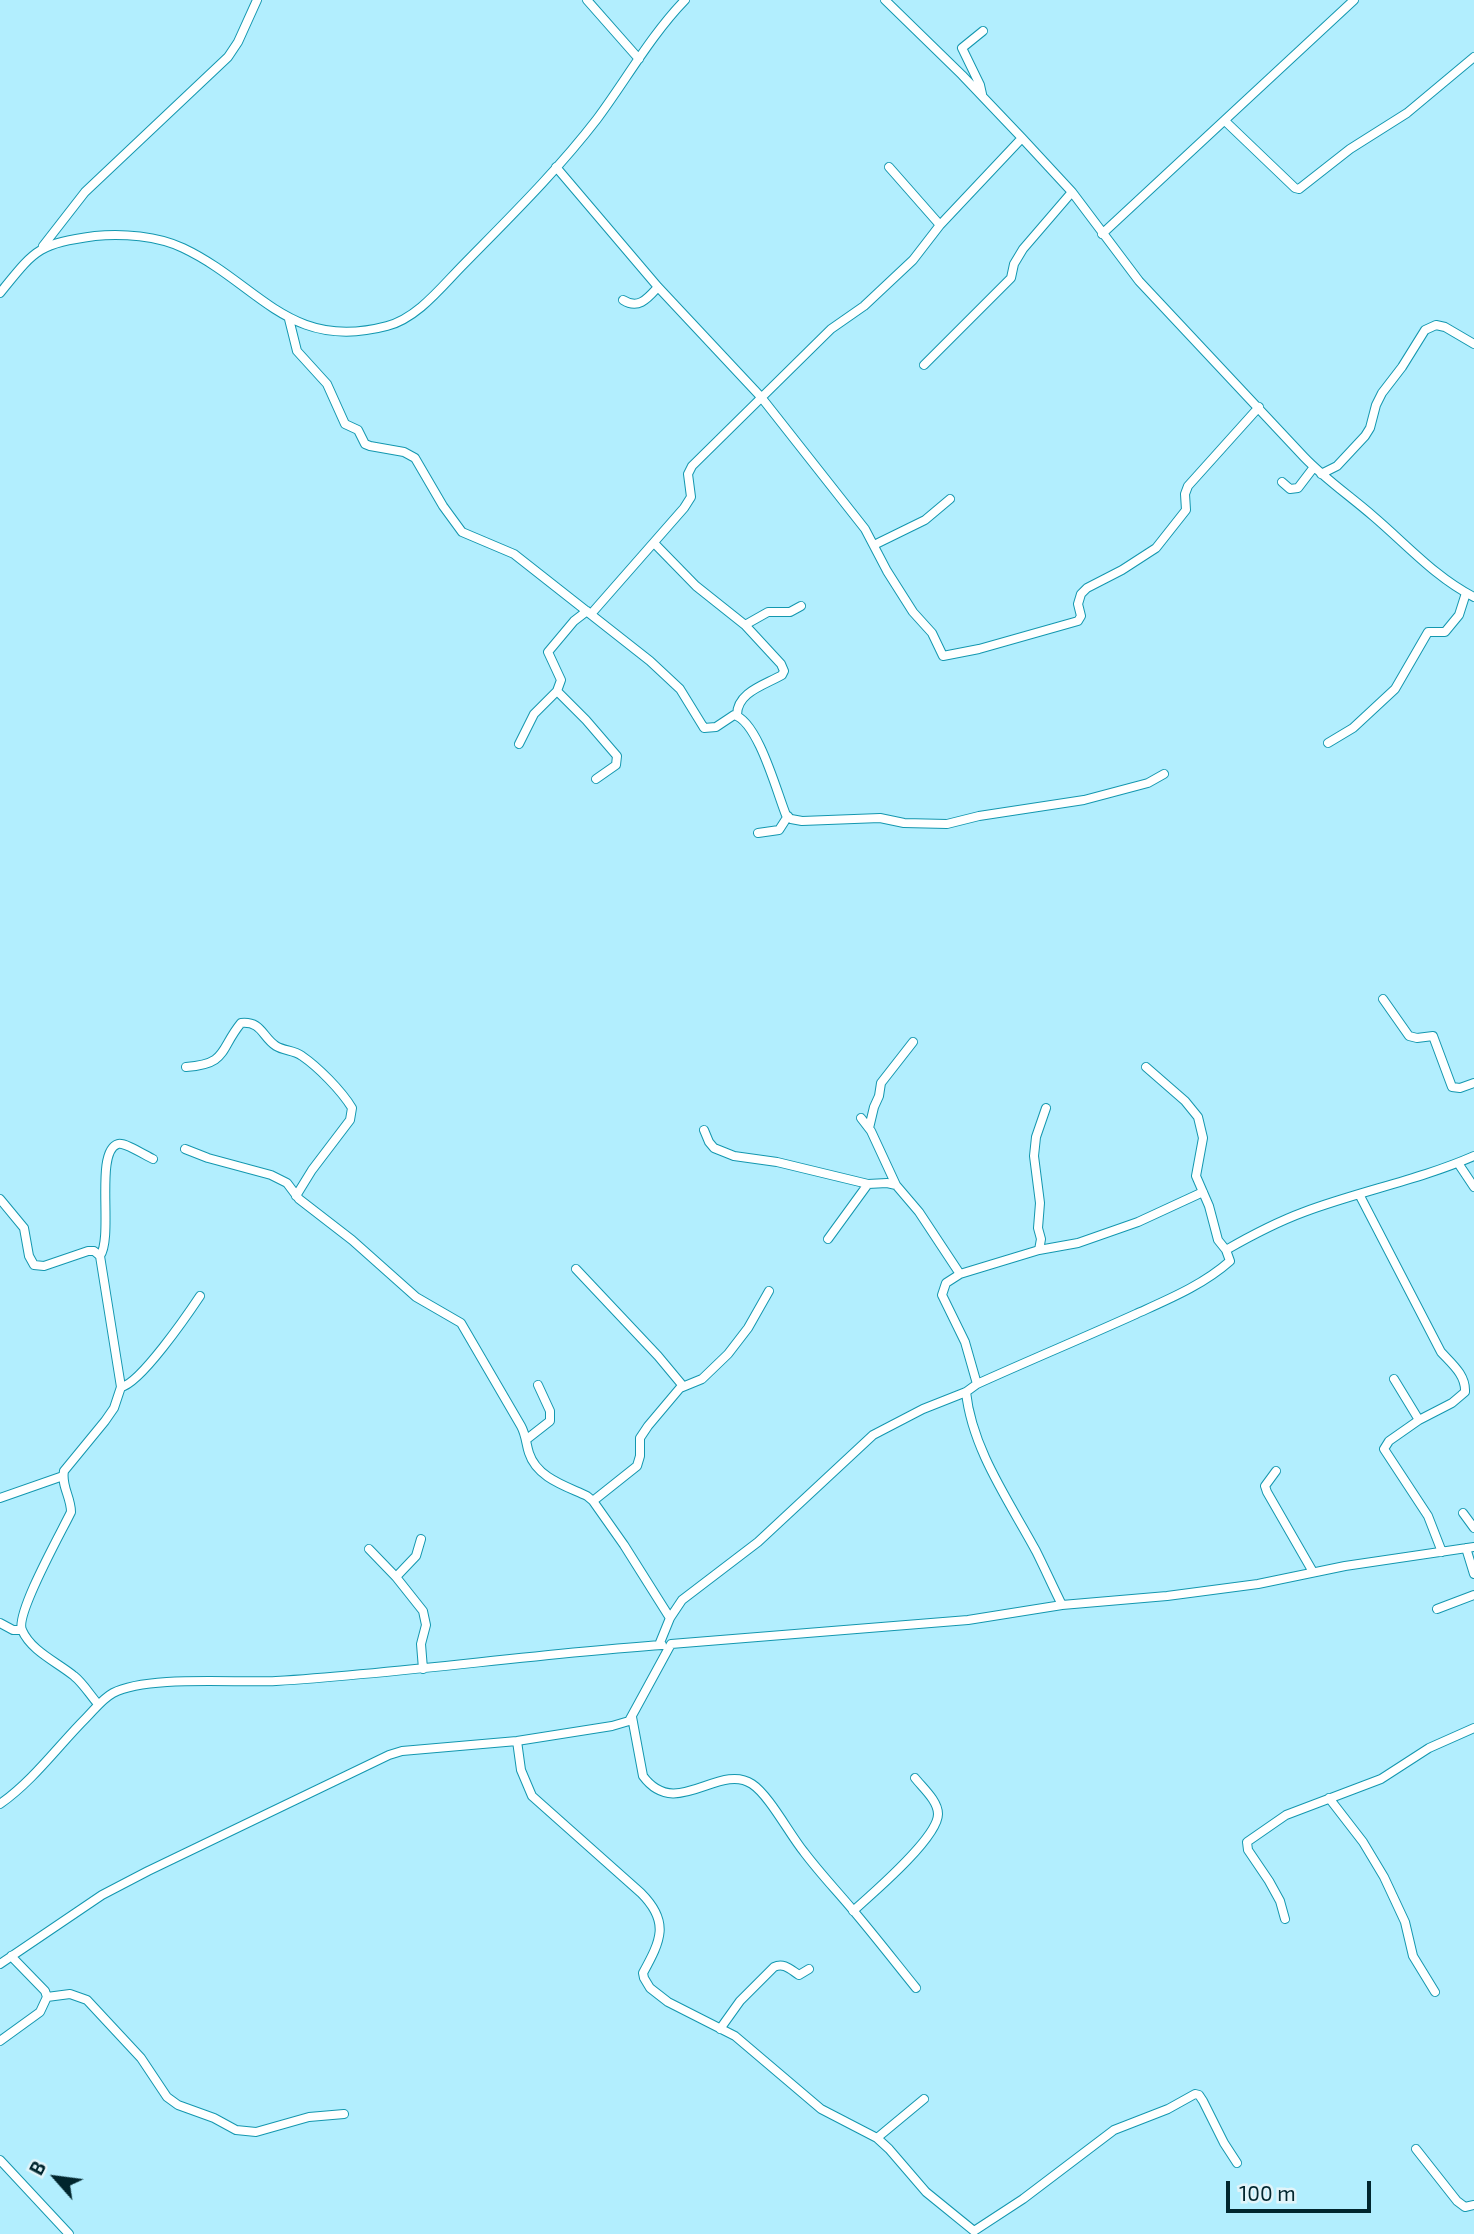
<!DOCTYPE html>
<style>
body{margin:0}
#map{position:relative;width:1474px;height:2234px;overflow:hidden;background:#b2eefe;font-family:"Exo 2",sans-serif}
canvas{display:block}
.north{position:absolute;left:21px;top:2143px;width:70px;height:70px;-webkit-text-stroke:5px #e1f4f9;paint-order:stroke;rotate:298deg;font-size:19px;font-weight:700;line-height:28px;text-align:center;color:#01262e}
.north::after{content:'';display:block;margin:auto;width:24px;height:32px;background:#01262e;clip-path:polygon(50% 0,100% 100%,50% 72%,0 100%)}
.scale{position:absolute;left:1226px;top:2181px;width:145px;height:32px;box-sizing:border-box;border:4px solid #01262e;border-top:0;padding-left:9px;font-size:21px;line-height:24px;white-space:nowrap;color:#01262e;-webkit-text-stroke:5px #e1f4f9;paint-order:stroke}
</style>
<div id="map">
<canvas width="1474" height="2234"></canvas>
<div class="north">B</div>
<div class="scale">100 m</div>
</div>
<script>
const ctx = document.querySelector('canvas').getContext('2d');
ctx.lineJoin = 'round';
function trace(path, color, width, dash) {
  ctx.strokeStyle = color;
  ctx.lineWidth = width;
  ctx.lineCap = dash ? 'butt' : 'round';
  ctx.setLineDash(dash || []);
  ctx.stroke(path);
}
const street = new Path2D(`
 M587,0L639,59
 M885,0L962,75L1022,138L1072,192L1139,281L1304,457C1325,479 1350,496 1373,516C1406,544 1436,578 1474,597
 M982,94L980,85L962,48L983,31
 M1225,121L1295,188L1299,189L1350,149L1407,113L1474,57
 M556,167L658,287L761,397L865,529L887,571L913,612L932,633L943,656L979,649L1078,621L1081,616L1078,604L1081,594L1087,588L1122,570L1156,548L1186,510L1185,494L1188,486L1259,407
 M889,167L940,225
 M1102,234L1354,0
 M43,246L85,192L228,57L238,42L257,0
 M0,293C35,250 37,244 95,236C122,233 158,236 183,248C259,284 289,352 387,326C418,318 442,286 464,264C510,217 557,171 597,119C626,80 651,35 685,0
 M623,300C639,310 648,298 658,287
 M289,319L297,351L327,384L345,424L358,430L365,444L370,446L404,452L415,458L443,506L462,532L514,554L650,661L680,689L704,728L716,727L734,715C758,721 777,793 786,815L791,819L802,821L880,818L904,823L947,824L979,816L1084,800L1148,783L1164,774
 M924,365L1011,278L1014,264L1023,249L1072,192
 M1321,474L1337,466L1365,436L1370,428L1376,405L1382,393L1402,367L1425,330L1436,325L1445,327L1474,344
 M1282,482L1290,489L1298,488L1314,467
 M654,543L696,586L745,625L768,612H790L801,606
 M874,545L925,520L950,499
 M587,611L574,621L548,652L561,680L557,691L586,720L617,756L616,765L596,779
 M591,614L684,508L691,497L688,474L692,466L831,329L864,306L913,260L940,225L1022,138
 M737,715C737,692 765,685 782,675L784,671L781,664L745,625
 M1328,743L1353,728L1395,689L1428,632H1445L1459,615L1466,593
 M519,744L534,714L557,691
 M758,833L779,830L788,816
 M1383,999L1409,1036L1417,1038L1433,1036L1452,1087L1460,1088L1474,1083
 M186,1067C228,1064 219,1050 241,1023C262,1021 262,1037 276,1046C284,1051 294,1050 302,1056C318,1067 341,1090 352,1108L350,1120L312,1170L296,1196
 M1146,1067L1185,1101L1198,1117L1203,1138L1196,1176L1209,1206L1218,1240L1226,1250
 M861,1118L871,1131L896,1185
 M869,1128L874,1107L879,1096L881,1083L913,1042
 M704,1130L709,1142L714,1148L734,1156L777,1162L868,1184L887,1183L896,1185L919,1212L960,1274
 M185,1149L208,1158L271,1175L287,1183L299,1199L352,1240L416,1297L461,1323L521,1426C526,1435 526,1444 529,1453C537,1478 566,1486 587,1496L593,1501L624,1545L670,1618
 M1458,1163L1474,1187
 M1359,1194L1441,1352C1452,1364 1466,1375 1465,1392L1452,1403L1419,1420L1394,1379
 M0,1199L24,1228L29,1256L34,1265L44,1266L88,1251H94L100,1256L121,1387L114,1408L105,1421L64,1471C61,1486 71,1497 71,1512C62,1531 15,1614 22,1630C31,1651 57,1662 74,1676C83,1683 90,1695 98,1704
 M828,1239L868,1184
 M1039,1250L1041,1239L1038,1228L1040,1203L1034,1156L1036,1137L1046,1108
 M100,1256C114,1236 94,1151 118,1144C125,1142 146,1156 153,1159
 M576,1269L658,1356L683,1386
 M977,1384L965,1342L942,1295L946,1283L960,1274L1039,1250L1078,1243L1138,1222L1203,1192
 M121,1387C140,1384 188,1314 200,1296
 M966,1392C972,1449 1009,1501 1036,1551C1045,1569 1053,1587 1062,1605
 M1419,1420L1389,1441L1384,1449L1428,1516L1442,1552
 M527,1439L550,1421V1411L538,1385
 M1276,1471L1265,1486L1267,1492L1313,1572
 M0,1498L63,1476
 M593,1501L637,1466L640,1456V1438L648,1426L680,1388L702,1379L728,1354L748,1328L769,1291
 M1463,1513L1474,1528
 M1466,1548L1474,1574
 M369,1549L396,1577L423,1611L426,1625L421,1644L423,1669
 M396,1577L416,1556L421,1539
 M1437,1609L1474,1595
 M0,1623L13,1630H22
 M659,1645L670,1618L682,1600L758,1542L873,1435L923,1409L966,1392L977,1384C1030,1360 1083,1338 1136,1314C1169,1299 1203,1285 1230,1261L1226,1250C1252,1235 1277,1222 1304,1212C1360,1191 1419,1180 1474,1156
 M632,1717L643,1776C676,1821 719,1762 752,1784C769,1795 790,1835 804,1852C819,1872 836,1890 852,1909C874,1935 895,1962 916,1988
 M517,1741L521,1770L532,1796L641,1893C670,1922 661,1940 643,1973L644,1978L650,1988L668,2002L735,2036L821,2109L877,2138L889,2149L926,2192L974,2231L1023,2199L1114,2130L1168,2109L1195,2094L1199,2095L1203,2101L1224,2143L1237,2163
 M1329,1798L1363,1842L1384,1877L1405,1922L1413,1956L1435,1992
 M0,1804C33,1781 58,1746 86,1718C95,1709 102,1699 113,1693C147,1675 235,1683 276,1681C405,1673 533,1654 662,1645
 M853,1911C872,1894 938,1838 938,1814C938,1801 923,1788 915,1778
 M1285,1919L1280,1901L1269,1881L1248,1850L1247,1842L1286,1815L1381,1779L1429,1748L1474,1728
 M0,1964L102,1895L148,1871L389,1755L402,1751L517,1741L612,1726L629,1721L671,1644L968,1620L1062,1605L1167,1596L1258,1584L1345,1566L1474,1547
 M47,1997L70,1994L87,2000L141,2058L167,2097L178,2105L214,2118L236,2130L256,2132L309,2117L344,2114
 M720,2029L740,2001L774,1967C784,1962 791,1970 799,1975L809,1969
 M0,2041L40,2012L47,1997L45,1991L11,1956
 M877,2138L924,2099
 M1416,2149L1457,2201L1465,2207L1474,2205
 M0,2160L69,2234`);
trace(street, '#1397af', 10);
trace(street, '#fff', 8);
</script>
